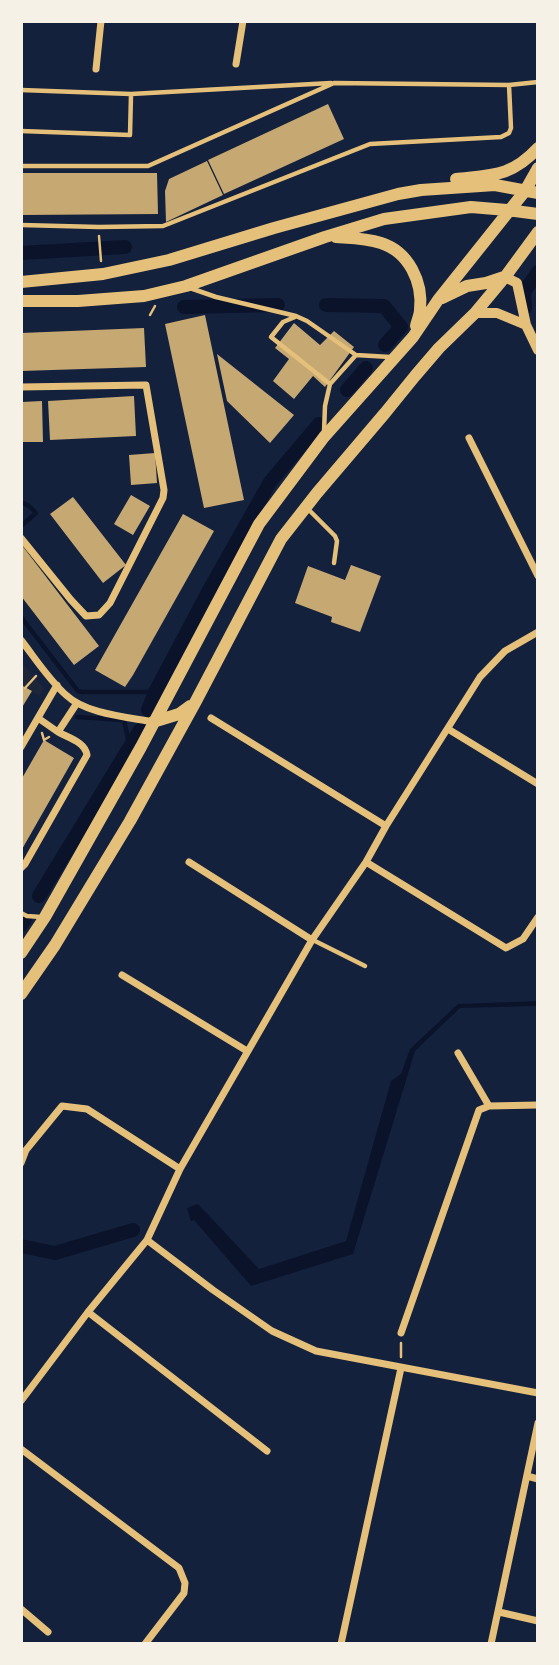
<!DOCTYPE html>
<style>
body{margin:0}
#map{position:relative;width:559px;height:1665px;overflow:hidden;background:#14213d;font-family:"Playfair Display",serif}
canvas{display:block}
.frame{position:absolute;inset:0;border:23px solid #f6f1e7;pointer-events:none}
</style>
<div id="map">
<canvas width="559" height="1665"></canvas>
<div class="frame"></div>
</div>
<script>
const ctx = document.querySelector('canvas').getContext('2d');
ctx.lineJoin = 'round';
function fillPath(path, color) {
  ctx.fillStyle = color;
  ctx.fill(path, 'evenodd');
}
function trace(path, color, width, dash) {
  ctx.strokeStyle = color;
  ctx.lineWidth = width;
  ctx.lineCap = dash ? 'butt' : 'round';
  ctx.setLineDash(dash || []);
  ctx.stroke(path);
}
fillPath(new Path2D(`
 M21,662L44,688L39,696L21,685Z`), '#1d2539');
fillPath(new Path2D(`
 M538,1001V1006L460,1008L415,1051L353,1254L251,1286L194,1220L191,1221L187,1208L197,1204L200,1206L259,1269L346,1241L391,1081L401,1074L410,1049L458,1004Z`), '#0b132b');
trace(new Path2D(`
 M21,502L29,506L36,513L21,526
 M21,617L78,691L82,692H155
 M77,717L124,720L130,748`), '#0b132b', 4.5);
trace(new Path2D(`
 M21,253L125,247
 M326,305L384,306L401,327L385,345
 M184,307L278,305
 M525,308L524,292L538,272
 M347,390L366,368
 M148,710L155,692L207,594L270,482L319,424
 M39,896L140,730
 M21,925L25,919
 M21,1246L55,1253L133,1230`), '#0b132b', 14);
fillPath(new Path2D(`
 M328,104L344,139L224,194L208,160Z
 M207,161L223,195L166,222L165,191L169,179Z
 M21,173H157L158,214L21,215Z
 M205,315L244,500L204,508L165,324Z
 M294,323L320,345L334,331L354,347L325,387L313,376L294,399L273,381L289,359L275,348Z
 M144,328L146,367L21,371V333Z
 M217,354L294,415L270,443L227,401Z
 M134,396L136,436L50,440L48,401Z
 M42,401L43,442H21V402Z
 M155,453L157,483L131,485L129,455Z
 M131,495L150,506L133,535L114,524Z
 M73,497L126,565L103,583L50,514Z
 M183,514L214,531L133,675L125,687L95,670Z
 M21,544L99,646L74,665L21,596Z
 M351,565L381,576L360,632L331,622L332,617L295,603L308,566L345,580Z
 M21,685L32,691L21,709Z
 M44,740L74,758L21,851V780Z`), '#c6a872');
trace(new Path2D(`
 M99,236L101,261
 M150,315L155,306
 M25,688L36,676
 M42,733L44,740L49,737
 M401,1357V1343`), '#e5c07b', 2.5);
trace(new Path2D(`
 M21,90L131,94L331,83
 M21,131L130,135L131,95
 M21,166H148L334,83L509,85L538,82
 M21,225L99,227L163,226L370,144L501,137L509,133L511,128L509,85
 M190,288L216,297L296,316L307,321L356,355L330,384
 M295,317L283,322L271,337L330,384L325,406L324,432
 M356,355L390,357
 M307,508L335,536L337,541L334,563
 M21,913L27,916L41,917
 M313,940L365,966`), '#e5c07b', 4.5);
trace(new Path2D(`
 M236,64L243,21
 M96,69L101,21
 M21,387L146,385L164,490L163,498L110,603L99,615L86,616L71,600L21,538
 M469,438L538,576
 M21,640C35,658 49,680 66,695C86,714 127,717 153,722
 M38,718L58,732
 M211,718L386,826
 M448,729L538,784
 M21,747L57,685
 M189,862L312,940
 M366,862L506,948L523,939L538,917
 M21,868L25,864L87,755C85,742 69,738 58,732L77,703
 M122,975L247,1051
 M458,1053L489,1106
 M21,1163L26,1150L62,1106L87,1109L180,1169
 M147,1240L213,1290L272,1331L316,1351L538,1393
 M88,1312L267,1451
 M401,1333L479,1110L489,1106L538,1105
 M21,1401L88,1312L147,1240L180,1169L312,940L366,862L386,826L480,677L505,651L538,632
 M21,1449L179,1568L185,1583L184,1593L145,1644
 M527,1476L538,1479
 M21,1609L48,1632
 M499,1612L538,1621
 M341,1644L401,1368
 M491,1644L538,1423`), '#e5c07b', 7);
trace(new Path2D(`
 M505,277L517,283L526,325L538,350
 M475,313H497L526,325`), '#e5c07b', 10);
trace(new Path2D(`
 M456,179C492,175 511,177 538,148
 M336,237C351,238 366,238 381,243C409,252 423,282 420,310C420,315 417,321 416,326
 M21,282L103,274L169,260L274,228L398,194L421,190L495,185L538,193
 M442,298L467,286L486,283L504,277
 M21,301H78L144,296L186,286L325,237L384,219L471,207L507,210L538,214
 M153,722L179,714L190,706
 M21,953L45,917L141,747L259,524L324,437L413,337L438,300L525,191L538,168
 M21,994L55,945L130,821L196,701L281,539L317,493L385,413L415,376L439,348L475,313L505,277L538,232`), '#e5c07b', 12);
</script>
